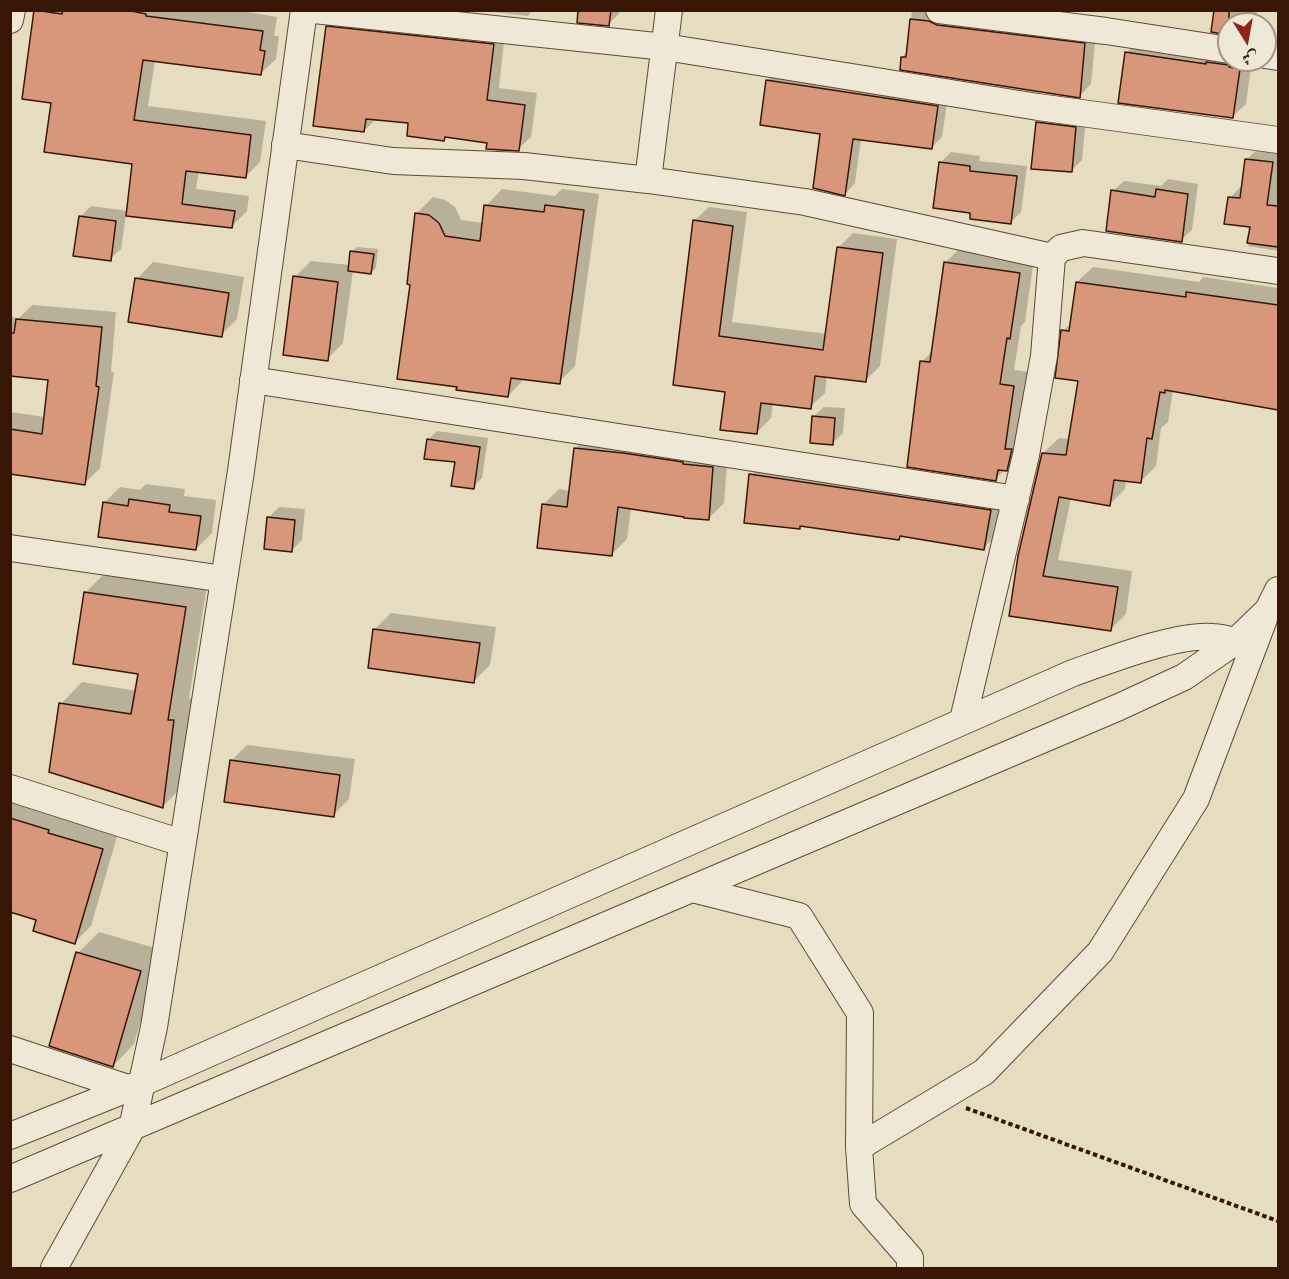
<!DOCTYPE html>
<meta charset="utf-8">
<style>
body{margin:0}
#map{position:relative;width:1289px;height:1279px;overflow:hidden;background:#e6dcc0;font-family:Alegreya,Amiri,serif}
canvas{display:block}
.frame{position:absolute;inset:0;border:12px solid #371606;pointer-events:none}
.north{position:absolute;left:1217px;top:12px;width:60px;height:60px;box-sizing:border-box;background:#efe8d6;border:2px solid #a59483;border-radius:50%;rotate:169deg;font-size:16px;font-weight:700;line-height:24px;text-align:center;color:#371606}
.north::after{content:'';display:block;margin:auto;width:21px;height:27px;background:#8f2418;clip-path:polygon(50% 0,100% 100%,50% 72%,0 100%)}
</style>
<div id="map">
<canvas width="1289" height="1279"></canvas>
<div class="frame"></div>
<div class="north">ش</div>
</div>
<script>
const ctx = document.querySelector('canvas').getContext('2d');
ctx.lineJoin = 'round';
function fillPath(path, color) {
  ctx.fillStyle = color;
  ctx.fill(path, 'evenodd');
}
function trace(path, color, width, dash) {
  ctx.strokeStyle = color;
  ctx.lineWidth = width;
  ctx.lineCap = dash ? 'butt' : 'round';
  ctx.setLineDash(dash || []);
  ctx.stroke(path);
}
fillPath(new Path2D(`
 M236,10L277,17L274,36H279L276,59L261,73L155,60L148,106L266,121L260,162L245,177L199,171L196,189L249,196L247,211L232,226L126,215L121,249L110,259L81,216L91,206L128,211L134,163L53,102L35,11Z
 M476,10H533L528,16Z
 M580,10H619V14L608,24Z
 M912,10H942L1096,32L1091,84L1080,96L902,57L908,51Z
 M1215,10H1257L1255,24H1229V34Z
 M340,14L505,32L499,88L537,93L531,137L518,149L489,141L447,136L444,139L410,122L376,119L364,131L328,27Z
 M1140,40L1229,60H1252L1246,104L1233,116L1127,52Z
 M778,70L948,96L942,137L932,147L861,139L855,183L845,194L821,133L767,81Z
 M1048,112L1086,117L1082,160L1072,170L1037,122Z
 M1258,149L1278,152L1277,194L1278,195V251L1248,246L1251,226L1230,198L1240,187H1243L1247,159Z
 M951,152L980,156L979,161L1027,166L1021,212L1011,222L972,212L941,162Z
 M1168,179L1198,184L1192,230L1181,240L1113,191L1124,181L1161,186Z
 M502,189L555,196L562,189L599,194L575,366L559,382L524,379L508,396L458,386L412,283L417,213L433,197L445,200L455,207L461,220L483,223L486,206Z
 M709,207L747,212L732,322L827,334L838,248L853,233L897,239L880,366L865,381L827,376L825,393L810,407L773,403L771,418L756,433L726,390L694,221Z
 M357,247L378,249L376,268L371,273L353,271L343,343L327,359L295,277L311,261L350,265L352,251Z
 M960,248L1034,258L1025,322L1021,326L1014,370L1029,372L1021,455L995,479L922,362L933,350L945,263Z
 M153,262L244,277L237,319L221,335L137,279Z
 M1093,267L1199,282L1203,277L1278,288V409L1173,390L1168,422L1161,428L1156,466L1140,482L1126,480L1125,489L1109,505L1071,498L1058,560L1132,571L1126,614L1110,630L1011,614L1043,453L1059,438L1070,439L1079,380L1063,331L1072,322L1077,282Z
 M32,305L116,312L111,372H114L100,468L85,483L10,473V412L45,417L50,378L10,375V317L19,318Z
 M824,407L845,408L843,433L833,443L813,417Z
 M437,431L488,438L482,478L473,487L456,461L428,440Z
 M591,433L728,452L724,503L709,518L631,508L627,539L612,554L543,505L559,489L571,491L576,448Z
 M767,458L1006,494L999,532L983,549L902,535L899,538L802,524L799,527L751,475Z
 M146,484L185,489L184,496L216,500L212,533L196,549L104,503L120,487L140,490Z
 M279,507L305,509L302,540L291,551L268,518Z
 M107,571L207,586L189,698L194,699L184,785L163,806L61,704L82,682L137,691L140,672L86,592Z
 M391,613L496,627L490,665L474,681L375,629Z
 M247,745L355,759L349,799L333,815L231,761Z
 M10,797L118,833L91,926L75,942L38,919L10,910Z
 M99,932L162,950L134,1044L113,1066L78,953Z`), '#0003');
const building = new Path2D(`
 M34,10L62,14L63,10H126L146,14V16L263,31L260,50L265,51L261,75L143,60L134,120L251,135L246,178L186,171L182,204L235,211L232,228L126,216L132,164L44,152L51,103L22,99Z
 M578,10H611L609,26L577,23Z
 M1214,10H1229V35L1211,32Z
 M910,19L929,21L937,25L1085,43L1080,98L900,70L901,57H906Z
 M326,26L494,44L487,100L525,105L519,151L486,149L487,143L445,137L444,141L407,136L408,123L366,119L364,132L313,126Z
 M1125,52L1206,64V62L1229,65V67L1240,69L1233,118L1118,103Z
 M766,80L938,106L932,149L853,139L845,196L813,188L820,134L760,125Z
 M1036,122L1076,127L1072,172L1031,169Z
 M1245,159L1273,162L1267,205L1278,206V247L1247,243L1250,227L1224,224L1228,197L1240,198Z
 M939,162L970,166V171L1017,176L1011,224L970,219V213L933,208Z
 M1156,189L1188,194L1182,242L1106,231L1111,190L1155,197Z
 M484,205L544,212L545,205L584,210L560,384L511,378L508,397L456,390L457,387L397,379L410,285L407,284L415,213L429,215L439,223L445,236L480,241Z
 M79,216L116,221L111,261L73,256Z
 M693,220L733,226L719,336L823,350L837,247L883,253L866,382L815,376L811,409L761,403L757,434L720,430L725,392L673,385Z
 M350,251L374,254L371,274L348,271Z
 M944,262L1020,273L1010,339L1007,338L1000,384L1014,386L1005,449H1012L1007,471L998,470L996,481L907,467L920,361L930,362Z
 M293,276L338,282L328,361L283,355Z
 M135,278L229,293L222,337L128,322Z
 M1076,282L1186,297V292L1278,305V410L1165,390V393L1160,392L1152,439L1147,438L1141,483L1114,480L1110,506L1059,497L1043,576L1118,587L1111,631L1009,616L1018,556L1042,453L1066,455L1078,381L1055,378L1061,330L1069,331Z
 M16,319L102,327L96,386L99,387L85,485L10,474V429L42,434L48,380L10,376V333H14Z
 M812,416L835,418L833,445L810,443Z
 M427,439L480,447L474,489L451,486L455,462L424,459Z
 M574,448L623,453L683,462V464L713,467L709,520L684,518V517L618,507L612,556L537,548L542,504L567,507Z
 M749,474L991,510L984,550L900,536L899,540L800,526V529L744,523Z
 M129,499L170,505L169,512L201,516L196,550L98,537L103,502L128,506Z
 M267,517L295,520L292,552L264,549Z
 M84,592L186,607L168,720H174L163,808L49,772L59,703L131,714L138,674L73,664Z
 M373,629L480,643L474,683L368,668Z
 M230,760L340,775L334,817L224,802Z
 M10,818L49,830L48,833L103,849L75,944L33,931L36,920L10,912Z
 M76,952L141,971L113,1067L49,1046Z`);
fillPath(building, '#d8967b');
trace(building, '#371606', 1.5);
const minor = new Path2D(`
 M314,10L665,47L1038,107L1278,140
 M939,10L1106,31L1229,50
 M10,20L12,10
 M1265,55L1278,57
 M285,145L393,161L524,166L648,180L805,202L1052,257
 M648,180L669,10
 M253,380L1016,499
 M10,548L224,579
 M963,720L1026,455L1044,356L1052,257L1061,248L1083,243L1278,271
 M10,788L182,843
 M692,889L799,916L860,1013L859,1147L863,1204L910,1258V1268
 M10,1049L128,1088
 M10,1136L142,1083L1073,673C1107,661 1178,633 1213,637C1221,637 1229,640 1236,641
 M859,1147L984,1072L1100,952L1196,799L1264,619
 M10,1179L1119,707L1184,677L1236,641L1268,610L1278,590
 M54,1268L132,1128L154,1027L241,471L304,10`);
trace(minor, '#634834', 28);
trace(new Path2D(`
 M966,1108L1278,1221`), '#371606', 4, [4.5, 3]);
trace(minor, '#efe8d6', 26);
</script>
